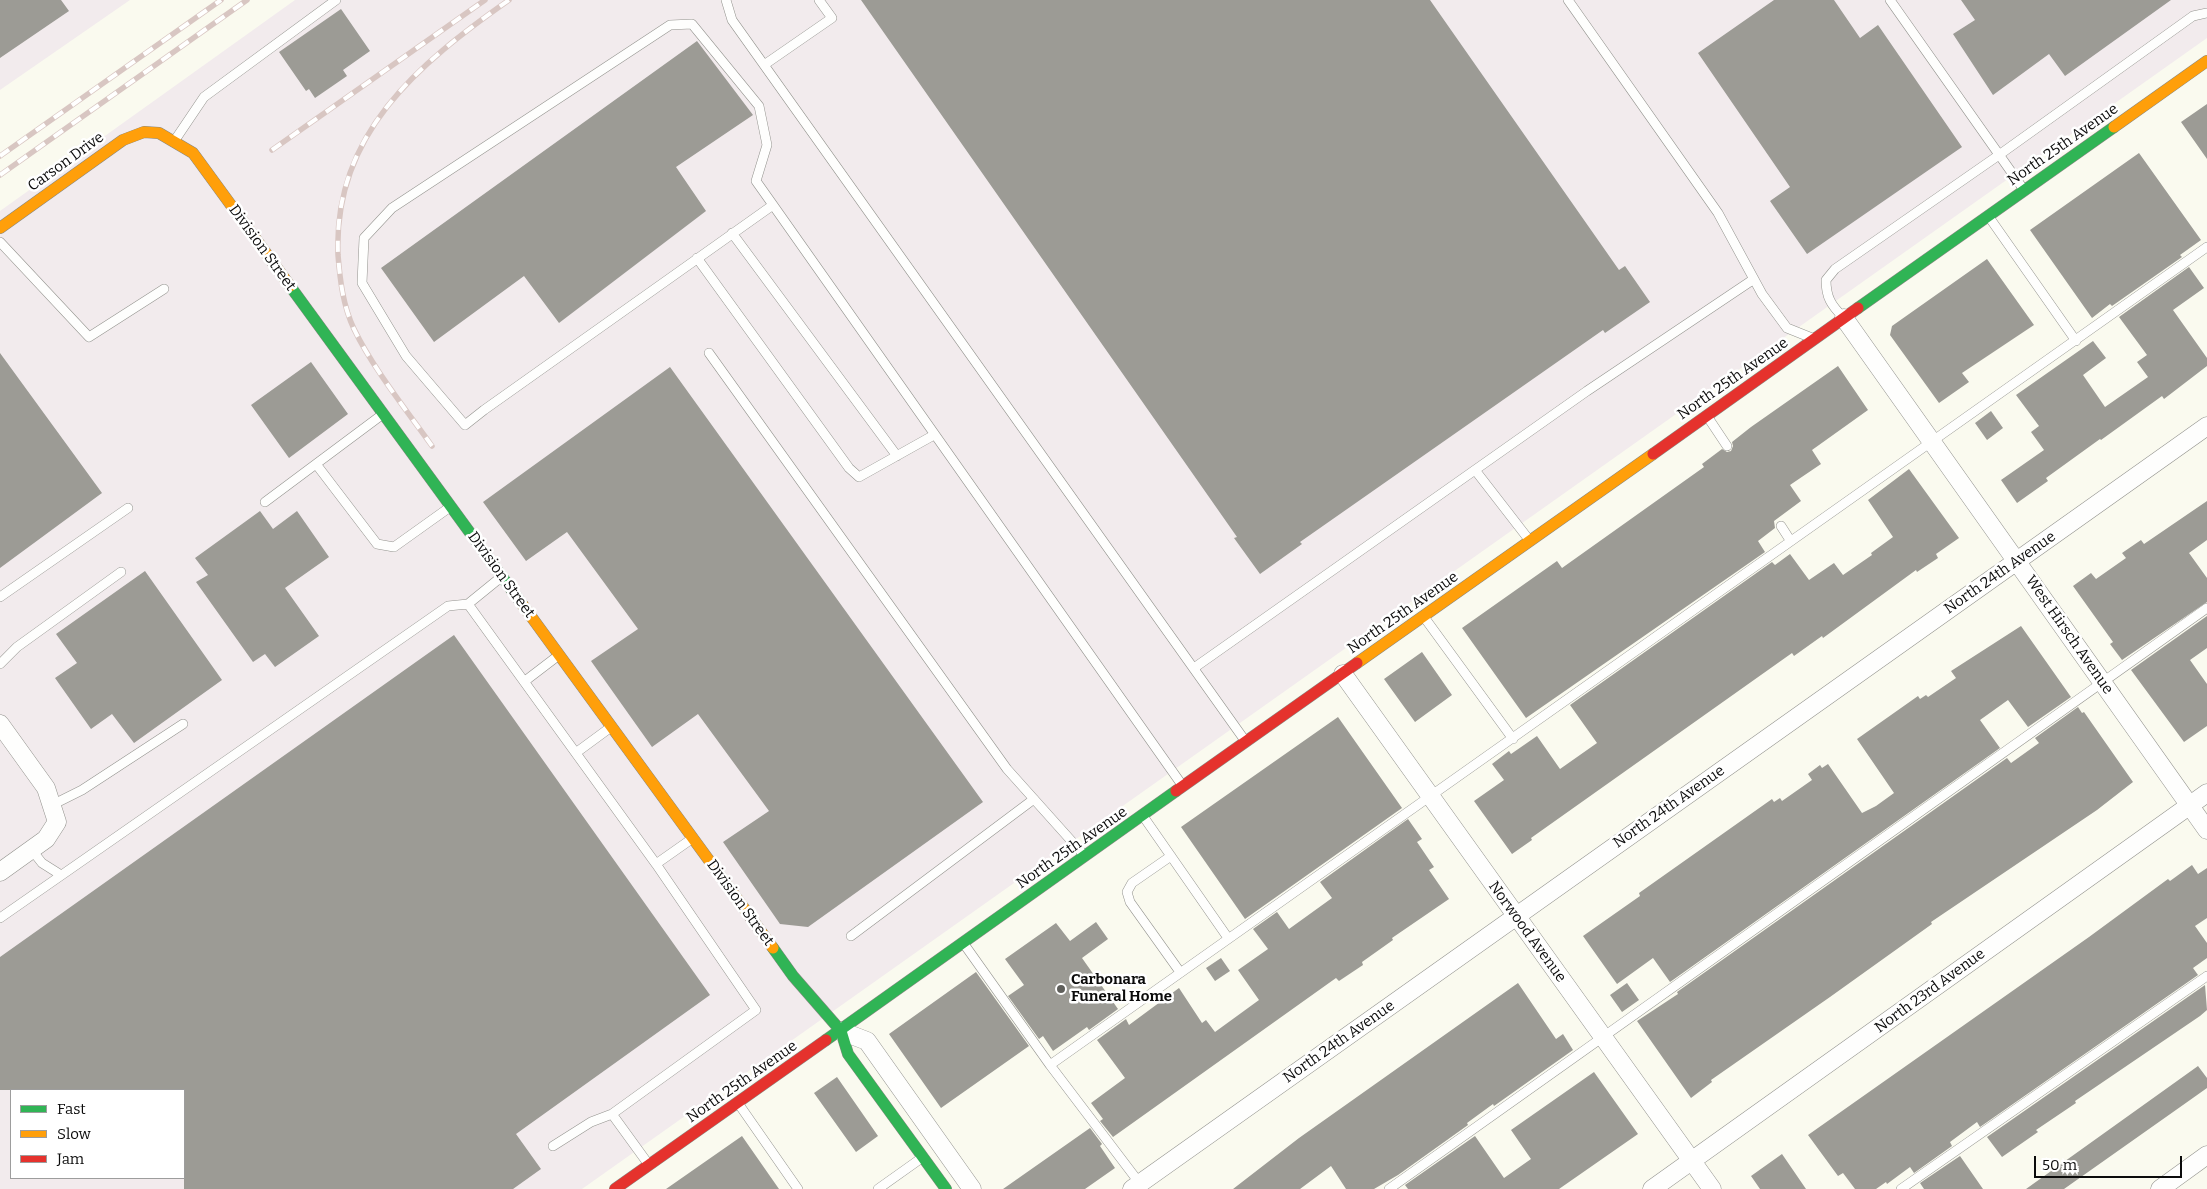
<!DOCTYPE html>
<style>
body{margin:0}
#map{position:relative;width:2207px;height:1189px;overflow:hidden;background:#fafaef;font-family:Bitter,serif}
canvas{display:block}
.legend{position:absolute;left:10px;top:1089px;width:175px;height:90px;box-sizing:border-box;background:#fff;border:1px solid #9d9d9d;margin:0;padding:6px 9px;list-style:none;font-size:15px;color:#0b0b0b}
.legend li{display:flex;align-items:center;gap:10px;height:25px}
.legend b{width:25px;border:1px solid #9d9d9d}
.scale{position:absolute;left:2034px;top:1156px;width:148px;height:22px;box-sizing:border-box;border:2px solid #0b0b0b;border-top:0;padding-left:6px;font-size:15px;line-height:18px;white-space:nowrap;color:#0b0b0b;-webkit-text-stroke:4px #fff;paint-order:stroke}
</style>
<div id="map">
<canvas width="2207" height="1189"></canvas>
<ul class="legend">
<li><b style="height:6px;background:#30b455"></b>Fast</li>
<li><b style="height:6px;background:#ff9f0a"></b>Slow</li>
<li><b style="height:6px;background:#e5322d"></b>Jam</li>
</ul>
<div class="scale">50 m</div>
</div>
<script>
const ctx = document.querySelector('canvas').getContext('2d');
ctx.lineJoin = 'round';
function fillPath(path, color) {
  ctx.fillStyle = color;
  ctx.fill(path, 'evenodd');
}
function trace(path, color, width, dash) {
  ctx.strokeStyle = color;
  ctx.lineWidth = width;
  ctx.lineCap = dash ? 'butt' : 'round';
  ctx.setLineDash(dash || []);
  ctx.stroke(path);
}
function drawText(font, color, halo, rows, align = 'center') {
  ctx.font = font + ' Bitter,serif';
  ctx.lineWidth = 5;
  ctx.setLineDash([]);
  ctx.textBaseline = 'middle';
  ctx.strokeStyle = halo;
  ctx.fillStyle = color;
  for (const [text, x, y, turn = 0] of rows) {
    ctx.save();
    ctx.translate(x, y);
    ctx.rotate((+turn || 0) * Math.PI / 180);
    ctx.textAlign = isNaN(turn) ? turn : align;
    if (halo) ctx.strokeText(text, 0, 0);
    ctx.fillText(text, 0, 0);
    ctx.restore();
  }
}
fillPath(new Path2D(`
 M0,0H130L0,90Z
 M295,0H2207V38L582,1189H0V211ZM11,1090H184V1178H11Z`), '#f2ebed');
fillPath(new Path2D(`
 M0,0H61L69,11L0,58Z
 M861,0H1430L1619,270L1625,266L1650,302L1605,333L1603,330L1300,542L1302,544L1260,574L1234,538L1237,537Z
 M1774,0H1834L1860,38L1878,25L1962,147L1807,254L1770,201L1790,187L1698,53Z
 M1961,0H2171L2065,76L2049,54L1993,95L1953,34L1975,20Z
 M341,9L370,51L343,70L347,76L315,98L309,89L306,91L279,52Z
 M697,41L753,115L676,167L706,211L559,323L524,276L434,342L381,268Z
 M2207,104V159L2181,122Z
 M2139,153L2201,240L2180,255L2182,257L2112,306L2110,304L2092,318L2030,230Z
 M1987,259L2034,325L1962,373L1969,382L1939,403L1890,335L1892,326Z
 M2189,267L2204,288L2173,310L2207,358V366L2164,399L2162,396L2101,440L2100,439L2046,478L2048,481L2017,503L2001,480L2044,450L2031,432L2039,426L2016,395L2093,341L2106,358L2083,375L2105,407L2148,377L2137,362L2147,355L2119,317Z
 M0,353L102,493L0,568Z
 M311,362L348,414L289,458L251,405Z
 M1838,366L1868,410L1812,450L1821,464L1790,485L1801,501L1774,521L1775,528L1758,541L1765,552L1526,718L1462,628L1557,561L1562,568L1704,467L1702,464L1722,449L1727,452L1731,451L1733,446L1732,442L1751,427Z
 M670,367L983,802L808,927L780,924L723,842L769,811L698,714L652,747L591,661L638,629L567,532L526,561L483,502Z
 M1991,411L2003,428L1987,440L1975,423Z
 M1909,469L1959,538L1936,554L1938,558L1917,572L1916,570L1823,638L1822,636L1794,656L1792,653L1531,838L1532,840L1512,854L1474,801L1504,780L1492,764L1509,751L1511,754L1537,736L1560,769L1597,743L1570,705L1772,562L1775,565L1790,554L1809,580L1834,563L1843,575L1872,555L1871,553L1893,537L1868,500Z
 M2207,501V540L2189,553L2207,578V602L2122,660L2110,644L2113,642L2073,586L2091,573L2096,579L2126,558L2122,553L2141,540L2144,544Z
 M260,511L273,529L297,511L329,557L285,588L319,636L275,667L265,654L253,662L196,582L208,575L195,558Z
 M145,571L222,680L134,743L112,714L91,729L55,678L77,663L56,634Z
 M2207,616V648L2190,660L2207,684V726L2184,742L2131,670Z
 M2021,626L2071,697L2028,727L2008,700L1980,720L2000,748L1670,982L1653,958L1617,984L1583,936L1640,896L1639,893L1755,811L1772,799L1774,802L1780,798L1782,801L1812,780L1808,774L1820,765L1822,768L1828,764L1862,813L1876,806L1894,793L1857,739L1918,696L1920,699L1926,695L1928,697L1956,678L1951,671Z
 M454,635L710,995L516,1134L541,1169L513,1189H184V1090H0V957Z
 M1422,652L1452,695L1415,722L1384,679Z
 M2078,707L2082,713L2084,712L2133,782L2097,810L1931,922L1932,924L1830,997L1711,1080L1712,1082L1691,1098L1637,1021L1678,994L1677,992L2007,758L2011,763L2039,743L2035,738Z
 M1338,717L1402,808L1245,919L1181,827Z
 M1408,819L1422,839L1417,842L1434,867L1429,870L1449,899L1392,938L1393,940L1362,962L1363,965L1339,981L1336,978L1113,1137L1100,1121L1103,1119L1091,1103L1125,1078L1097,1040L1126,1019L1129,1025L1179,988L1202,1023L1206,1020L1215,1032L1259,1000L1238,970L1268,949L1253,929L1277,912L1289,929L1332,898L1320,882Z
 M2192,865L2198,874L2207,868V918L2195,926L2207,943V958L2193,968L2198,975L1980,1127L1977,1122L1950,1142L1952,1146L1914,1173L1910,1167L1887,1184L1886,1182L1876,1189H1855L1843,1173L1838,1176L1808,1135L2089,937L2168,879L2170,881Z
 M1096,922L1108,939L1082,958L1118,1009L1089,1030L1087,1027L1053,1051L1043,1036L1039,1039L1008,996L1024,985L1005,959L1056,923L1070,941Z
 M1221,958L1230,971L1215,981L1206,968Z
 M976,972L1029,1046L941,1108L889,1034Z
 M1518,983L1556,1039L1563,1034L1573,1050L1494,1106L1493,1104L1467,1123L1468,1125L1398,1175L1374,1189H1346L1331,1166L1300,1189H1233L1299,1138Z
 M1627,983L1639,1000L1622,1012L1610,995Z
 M2205,985L2207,1010L2200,1016L2075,1101L2076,1103L2036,1130L2038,1132L2002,1157L1987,1137Z
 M2198,1066L2207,1078V1088L2183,1105L2064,1189H2026Z
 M1594,1072L1638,1134L1559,1189H1408L1405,1185L1475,1136L1504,1178L1531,1159L1511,1130Z
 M837,1077L878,1136L856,1152L814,1093Z
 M1090,1128L1102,1144L1100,1146L1115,1168L1085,1189H1003Z
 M742,1136L779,1189H666Z
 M1782,1154L1806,1189H1760L1751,1176Z
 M1960,1156L1983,1189H1924L1920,1183Z`), '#9c9b95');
const lane = new Path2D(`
 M726,0L732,20L1246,742
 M1568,0L1718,213L1762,294L1787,328L1812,338
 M1890,0L2024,190
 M764,65L832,18L819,0
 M175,140L204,97L336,0
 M773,205L484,410L465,425L406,356L362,283L364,238L392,208L670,25L692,24L759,106L767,145L756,181L773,205L1182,785
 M1989,217L2076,341
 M732,233L897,456
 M0,242L89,337L164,289
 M697,258L849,468L859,477L934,435
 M1843,317C1831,305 1826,297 1826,280L1835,269L1999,155L2193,16L2207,13
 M709,353L1007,769L1084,855
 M1707,416L1727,446
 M316,464L377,544L394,547L450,507
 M1475,470L1530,541
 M265,502L383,414
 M1781,526L1790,540
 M0,597L128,508
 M468,604L500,578
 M1424,617L1513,739
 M0,664L17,647L121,572
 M1194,668L1587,391L1754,279
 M525,681L559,655
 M577,752L611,727
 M52,805L82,790L183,724
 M1143,816L1228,938
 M31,849L42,863L61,875
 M1171,856L1132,883L1127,892L1130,902L1180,972
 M656,864L693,838
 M0,918L448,606L468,604L656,864L756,1010L612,1114L591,1122L553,1146
 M851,936L1034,799
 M964,944L1050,1065L1141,1185
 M1050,1065L2207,247
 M738,1103L798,1189
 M612,1114L649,1165
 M878,1189L923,1157
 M1389,1189L2207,608
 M1901,1189L2207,976`);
const street = new Path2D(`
 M1844,318L2207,830
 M1343,674L1712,1189
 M0,724L46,788L57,822L46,839L0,872
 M841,1031L867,1041L972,1189
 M1132,1189L2207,426
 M1652,1189L2207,793
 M2160,1189L2207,1155`);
const fast = new Path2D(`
 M290,286L522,604
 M1858,308L2114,127
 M773,948L793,976L841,1031L848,1054L946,1189
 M826,1040L1176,791`);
const slow = new Path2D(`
 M2114,127L2207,61
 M0,228L123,140L144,132L159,133L193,153L290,286
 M522,604L773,948
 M1357,663L1653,454`);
const jam = new Path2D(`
 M1653,454L1858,308
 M1176,791L1357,663
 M615,1189L826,1040`);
trace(lane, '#93938e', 10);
trace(street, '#93938e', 19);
trace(fast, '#898984', 12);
trace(slow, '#898984', 12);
trace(jam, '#898984', 12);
trace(lane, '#fefefd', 9);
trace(street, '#fefefd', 18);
trace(fast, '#30b455', 11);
trace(slow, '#ff9f0a', 11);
trace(jam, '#e5322d', 11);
const rail = new Path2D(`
 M272,150L485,0
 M0,156L221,0
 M0,175L247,0
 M432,446C407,411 372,367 354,329C343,306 340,280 338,255C333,134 418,64 509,0`);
trace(rail, '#d8c6c2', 5.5);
trace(rail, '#fff', 4, [11]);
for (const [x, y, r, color] of [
 [1061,989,5,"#5f5f5b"]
]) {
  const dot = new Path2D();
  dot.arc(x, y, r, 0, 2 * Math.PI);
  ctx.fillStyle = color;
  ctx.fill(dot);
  trace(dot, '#fff', 2);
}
drawText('15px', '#0b0b0b', '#fff', [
 ["North 25th Avenue",2063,145,-35],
 ["Carson Drive",66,162,-36],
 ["Division Street",262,248,54],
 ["North 25th Avenue",1733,379,-35],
 ["North 24th Avenue",2000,573,-35],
 ["Division Street",501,575,54],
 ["North 25th Avenue",1403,613,-35],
 ["West Hirsch Avenue",2069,635,55],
 ["North 24th Avenue",1669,807,-35],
 ["North 25th Avenue",1072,848,-35],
 ["Division Street",740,903,54],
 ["Norwood Avenue",1527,932,54],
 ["North 23rd Avenue",1930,991,-36],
 ["North 24th Avenue",1339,1042,-35],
 ["North 25th Avenue",742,1082,-35]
]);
drawText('bold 15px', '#0b0b0b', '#fff', [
 ["Carbonara",1071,980],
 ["Funeral Home",1071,997]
], 'left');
</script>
